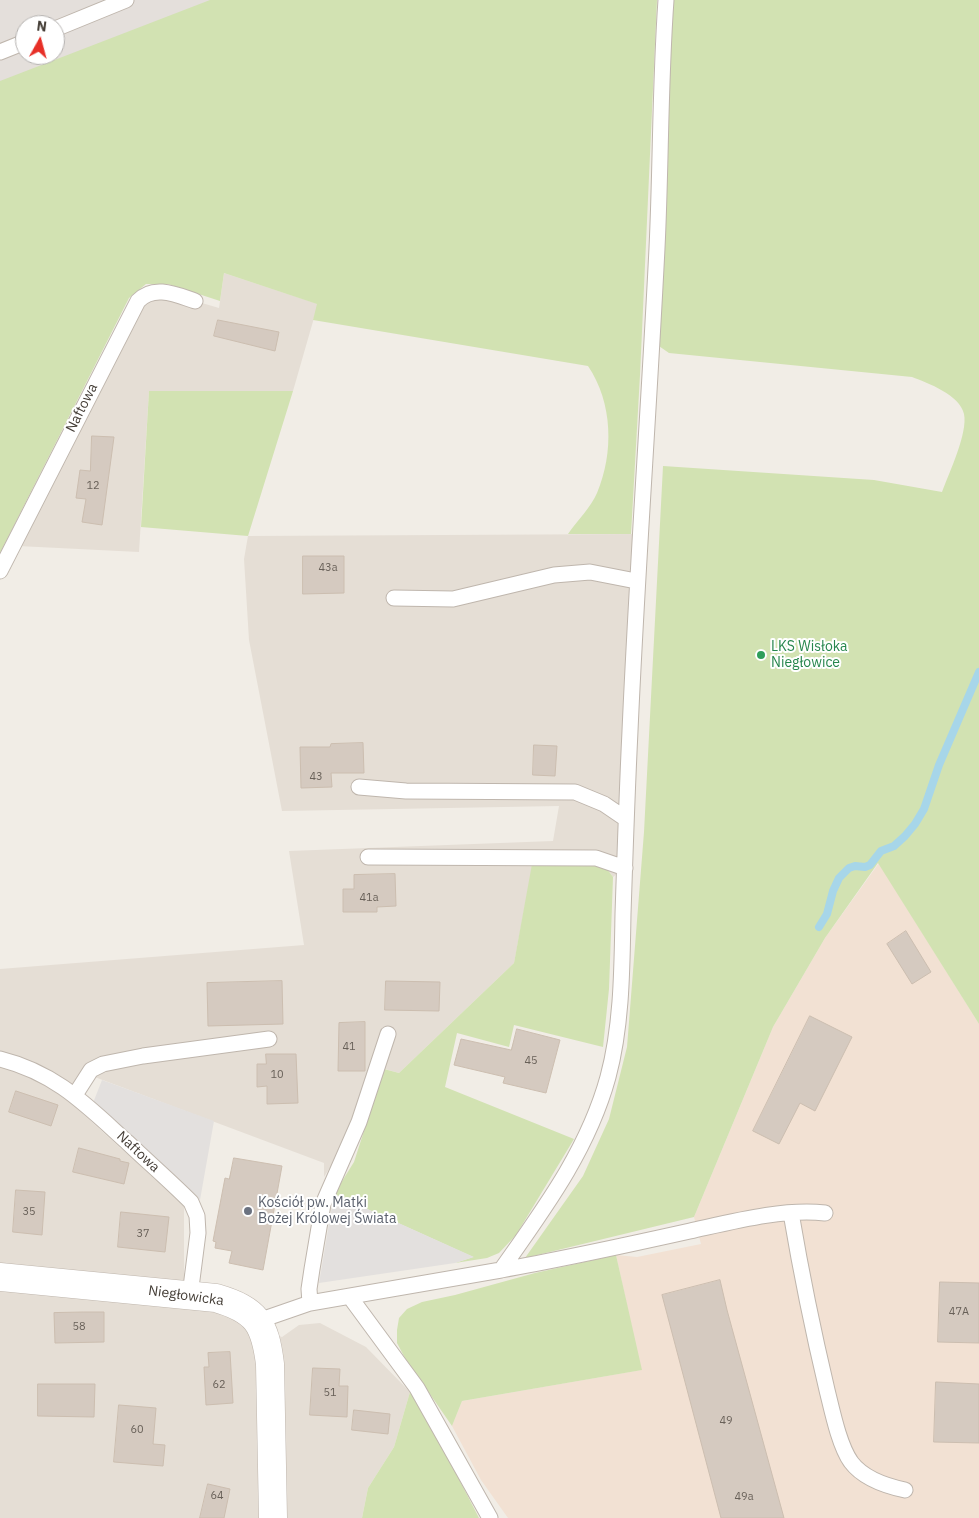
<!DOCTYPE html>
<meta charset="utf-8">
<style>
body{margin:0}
#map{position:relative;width:979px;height:1518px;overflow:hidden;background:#f1ede6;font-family:"IBM Plex Sans",sans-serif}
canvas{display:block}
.north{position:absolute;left:15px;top:15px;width:50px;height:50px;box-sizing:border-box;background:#fff;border:1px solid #b4b1af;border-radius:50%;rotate:7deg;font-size:14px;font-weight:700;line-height:20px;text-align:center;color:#443d36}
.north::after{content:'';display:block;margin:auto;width:18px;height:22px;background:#e72f27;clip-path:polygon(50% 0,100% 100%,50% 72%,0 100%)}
</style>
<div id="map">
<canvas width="979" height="1518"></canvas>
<div class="north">N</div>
</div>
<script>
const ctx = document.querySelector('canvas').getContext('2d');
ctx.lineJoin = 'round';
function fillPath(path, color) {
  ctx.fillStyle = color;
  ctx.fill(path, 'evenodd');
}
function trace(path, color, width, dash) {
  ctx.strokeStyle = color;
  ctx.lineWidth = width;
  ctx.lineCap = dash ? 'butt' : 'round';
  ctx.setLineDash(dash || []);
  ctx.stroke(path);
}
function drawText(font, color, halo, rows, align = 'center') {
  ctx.font = font + ' "IBM Plex Sans",sans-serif';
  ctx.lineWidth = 4;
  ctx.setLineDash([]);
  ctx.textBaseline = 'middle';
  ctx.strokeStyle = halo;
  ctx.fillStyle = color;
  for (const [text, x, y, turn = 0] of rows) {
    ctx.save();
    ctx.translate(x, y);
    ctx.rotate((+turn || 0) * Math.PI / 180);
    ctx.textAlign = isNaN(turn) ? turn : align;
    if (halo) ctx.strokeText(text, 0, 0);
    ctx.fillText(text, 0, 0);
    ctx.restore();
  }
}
fillPath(new Path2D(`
 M224,273L318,304L293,391H149L139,552L18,546L142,297L195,301L219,308Z
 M639,534L625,868L613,877L607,869L533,864L514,963L399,1073L371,1065L344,1145L324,1177V1163L92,1076L70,1102L184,1206V1273L263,1331L282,1337L299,1325L320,1323L366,1347L410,1392L394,1447L368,1488L362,1518H0V969L304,945L289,851L553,841L559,806L282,811L249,640L244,559L248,536Z`), '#e5ded5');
fillPath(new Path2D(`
 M879,863L979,1024V1518H508L481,1480L452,1426L462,1401L641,1370L616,1255L637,1257L701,1244L694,1217L773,1027L825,938Z`), '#f2e1d3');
fillPath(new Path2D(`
 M0,0H213L0,82ZM25,25H55V55H25Z`), '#e4dfdb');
fillPath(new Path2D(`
 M210,0H657L640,375L631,534H568C577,521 591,507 597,493C614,453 613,403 588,366L313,320L317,304L224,273L220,301L168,284H146L129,298L0,553V81Z
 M672,0H979V1024L878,863L825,938L773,1027L694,1217L525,1258L583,1176L609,1119L627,1047L644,832L663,466L874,480L942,492C949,473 968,433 964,414C960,395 928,383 912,377L669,353L656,344Z
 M149,391H293L248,536L141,527Z
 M532,864L589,865L607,869L613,877L609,989L603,1047L514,1025L509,1047L457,1033L445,1087L574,1139L516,1235L499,1253L487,1258L455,1263L473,1257L334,1194L354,1162L384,1069L399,1073L514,963Z
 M616,1255L642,1370L462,1401L452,1426L405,1358L397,1343V1330L399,1318L407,1309L422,1302L455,1295L535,1273Z
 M410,1392L428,1419L479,1518H362L368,1488L394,1447Z`), '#d2e2b2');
fillPath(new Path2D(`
 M102,1080L214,1121L200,1200L93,1103Z
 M334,1194L474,1257L455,1263L319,1283Z`), '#e3e0de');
trace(new Path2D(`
 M819,927L827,914L833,891L839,878L849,868L855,866L865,867L870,865L881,851L894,846L905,836L915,824L924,809L939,765L979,672`), '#a7d6e9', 8);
const building = new Path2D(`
 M218,320L279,332L275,351L214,336Z
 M92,436L114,437L102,525L82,522L86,499L76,498L80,470L90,471Z
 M303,556H344V593L303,594Z
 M363,743L364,773H331L332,787L301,788L300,747H330L331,744Z
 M534,745L557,746L555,776L533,775Z
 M395,874L396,906L377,907V912H343V889H354V875Z
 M906,931L931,972L912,984L887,944Z
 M282,981L283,1024L208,1026L207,983Z
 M386,981L440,982L439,1011L385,1010Z
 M810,1016L852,1037L815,1111L800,1103L779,1144L753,1131Z
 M365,1022V1071H338L339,1023Z
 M517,1029L560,1040L546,1093L503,1083L505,1077L454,1065L461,1039L511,1050Z
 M266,1054H296L298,1103L267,1104V1086L257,1087V1064H266Z
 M16,1091L58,1105L51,1126L9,1112Z
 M79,1148L120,1159V1161L129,1163L124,1184L73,1172Z
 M234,1158L282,1166L263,1270L229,1263L232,1251L215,1248L216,1242L213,1241L225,1178L229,1179Z
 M16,1190L45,1192L42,1235L13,1232Z
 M121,1212L169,1217L165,1252L118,1247Z
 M720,1280L727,1310L784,1518H721L662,1295Z
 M940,1282L979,1283V1343L938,1342Z
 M84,1312H104V1342L55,1343L54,1313Z
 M230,1352L233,1403L206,1405L204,1367H209L208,1353Z
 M313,1368L340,1369L339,1386H348L347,1417L310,1415Z
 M936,1382L979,1384V1443L934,1442Z
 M38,1384H95L94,1417L38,1416Z
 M119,1405L156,1408L153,1444L165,1445L163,1466L114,1462Z
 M354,1410L390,1414L388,1434L352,1430Z
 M208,1484L230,1489L224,1518H200Z`);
fillPath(building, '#d5cac0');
trace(building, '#ccbeb0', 1);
const service = new Path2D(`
 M55,29L126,0
 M0,52L25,42
 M0,571L138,301C154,284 177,295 195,301
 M394,598L453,599L554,575L590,572L636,581
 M359,787L406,791L575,792L604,804L626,819
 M368,857L596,858L625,868
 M0,1059C56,1073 86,1105 127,1142C148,1162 170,1181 191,1202L197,1216L198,1233L190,1295
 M75,1095L91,1070L103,1064L143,1056L269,1039
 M791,1213C801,1272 813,1331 827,1390C832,1410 839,1445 851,1462C863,1478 886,1486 905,1490
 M501,1270C564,1259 627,1245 690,1231C731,1222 784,1208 825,1213
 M350,1297L417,1388L490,1518
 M310,1303L309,1289L312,1269L323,1204L359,1122L388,1034
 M258,1321L310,1303L501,1270C544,1209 588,1150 608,1077C622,1025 622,968 623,914C625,853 627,792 630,731C637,570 649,409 657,248C661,166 660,83 666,0`);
const tertiary = new Path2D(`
 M0,1277L216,1298C257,1310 265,1324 270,1364L273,1518`);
trace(service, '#bfb6ad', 17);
trace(tertiary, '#bfb6ad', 29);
trace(service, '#fff', 15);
trace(tertiary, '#fff', 28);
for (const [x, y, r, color] of [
 [761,655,5,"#2e9e5b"],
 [248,1211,5,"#6b7280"]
]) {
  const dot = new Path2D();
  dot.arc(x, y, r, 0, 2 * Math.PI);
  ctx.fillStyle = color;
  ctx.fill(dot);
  trace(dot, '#fff', 2);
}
drawText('11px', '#686058', null, [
 ["12",93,486],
 ["43a",328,568],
 ["43",316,777],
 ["41a",369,898],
 ["41",349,1047],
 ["45",531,1061],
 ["10",277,1075],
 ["35",29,1212],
 ["37",143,1234],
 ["47A",959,1312],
 ["58",79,1327],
 ["62",219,1385],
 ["51",330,1393],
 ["49",726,1421],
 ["60",137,1430],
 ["64",217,1496],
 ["49a",744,1497]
]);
drawText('14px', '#443d36', '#fff', [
 ["Naftowa",82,408,-63],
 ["Naftowa",138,1152,43],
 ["Niegłowicka",186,1296,8]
]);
drawText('14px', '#27864d', '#fff', [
 ["LKS Wisłoka",771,647],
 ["Niegłowice",771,663]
], 'left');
drawText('14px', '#5b616d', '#fff', [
 ["Kościół pw. Matki",258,1203],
 ["Bożej Królowej Świata",258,1219]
], 'left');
</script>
